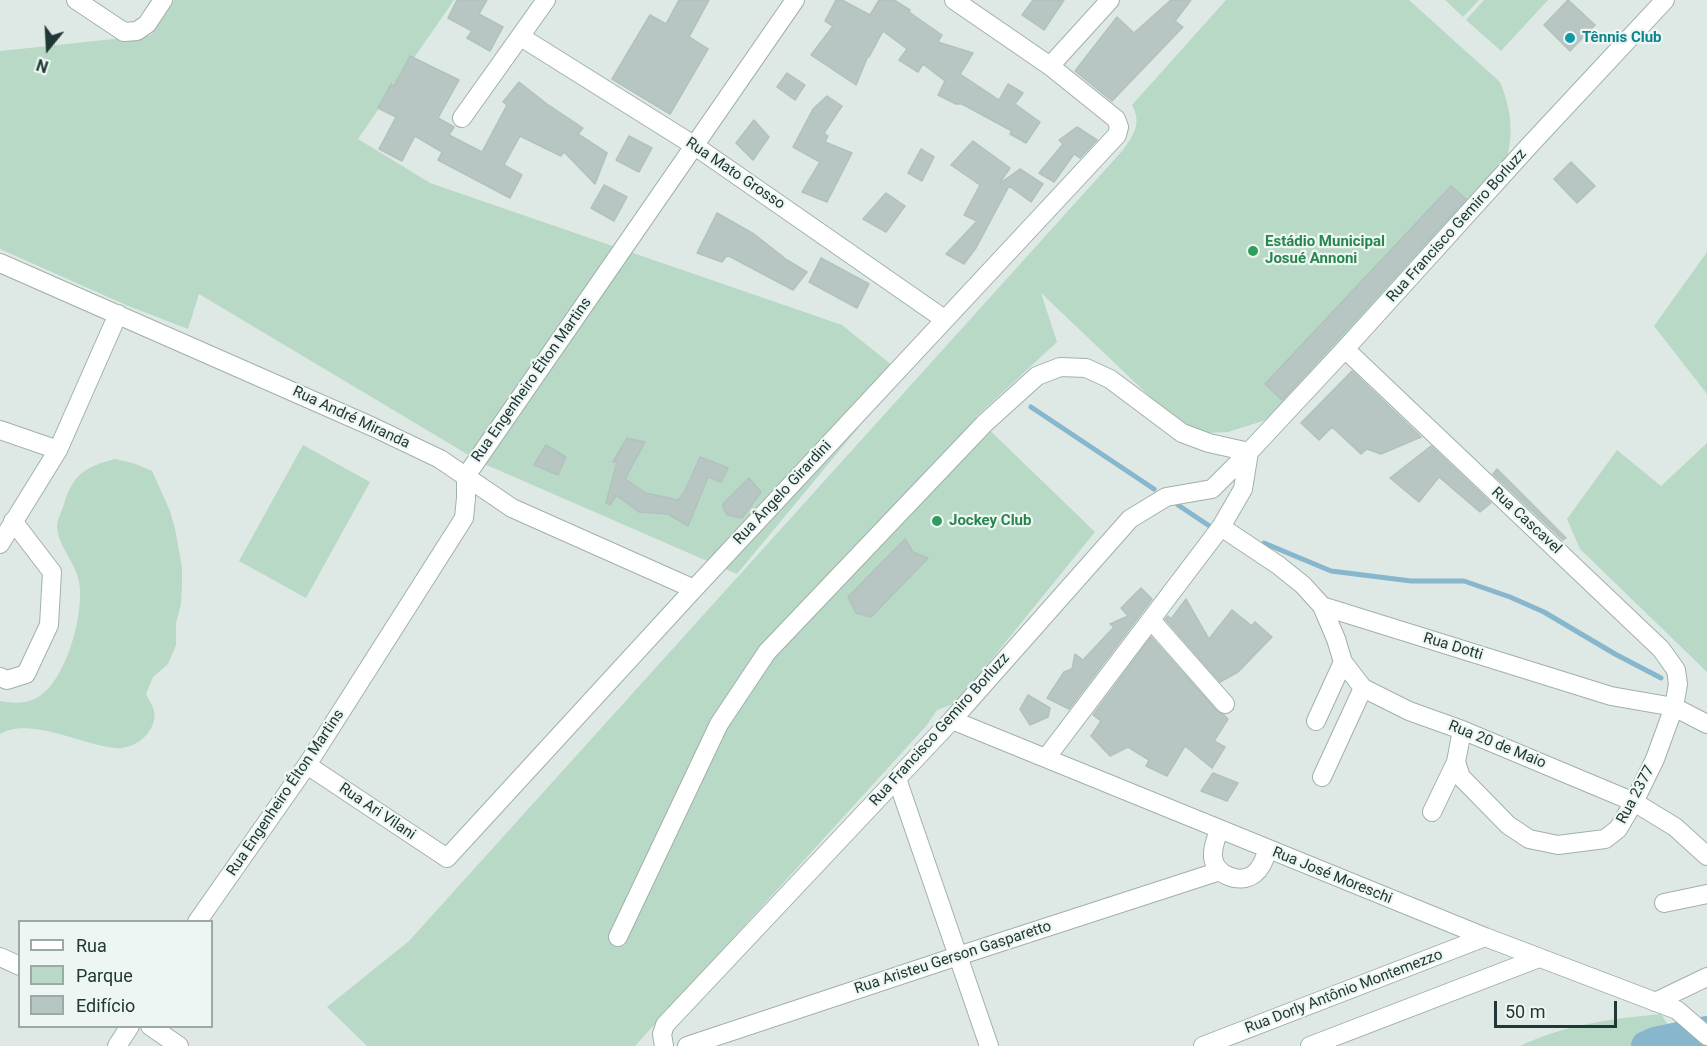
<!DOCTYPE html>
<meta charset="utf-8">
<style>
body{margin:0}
#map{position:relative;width:1707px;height:1046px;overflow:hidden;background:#dee9e6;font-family:Roboto,sans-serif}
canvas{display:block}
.legend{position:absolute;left:18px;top:920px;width:195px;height:108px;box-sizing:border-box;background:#eef6f3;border:2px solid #9caaa7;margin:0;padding:8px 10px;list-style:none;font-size:18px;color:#203835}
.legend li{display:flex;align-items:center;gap:12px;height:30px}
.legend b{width:30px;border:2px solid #9caaa7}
.north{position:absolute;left:18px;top:18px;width:60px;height:60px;-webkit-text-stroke:4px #eef6f3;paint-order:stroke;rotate:198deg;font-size:16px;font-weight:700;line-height:24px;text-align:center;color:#203835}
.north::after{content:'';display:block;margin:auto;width:21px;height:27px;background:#203835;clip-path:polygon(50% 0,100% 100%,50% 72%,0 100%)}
.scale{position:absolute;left:1494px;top:1001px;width:123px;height:27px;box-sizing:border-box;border:3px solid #203835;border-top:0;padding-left:8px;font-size:18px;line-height:21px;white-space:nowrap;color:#203835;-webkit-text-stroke:4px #eef6f3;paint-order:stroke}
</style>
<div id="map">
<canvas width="1707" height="1046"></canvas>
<ul class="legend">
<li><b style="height:8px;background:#fff"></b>Rua</li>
<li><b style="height:16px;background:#b8d9c6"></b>Parque</li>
<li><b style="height:16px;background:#b7c6c2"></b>Edifício</li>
</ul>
<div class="north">N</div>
<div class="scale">50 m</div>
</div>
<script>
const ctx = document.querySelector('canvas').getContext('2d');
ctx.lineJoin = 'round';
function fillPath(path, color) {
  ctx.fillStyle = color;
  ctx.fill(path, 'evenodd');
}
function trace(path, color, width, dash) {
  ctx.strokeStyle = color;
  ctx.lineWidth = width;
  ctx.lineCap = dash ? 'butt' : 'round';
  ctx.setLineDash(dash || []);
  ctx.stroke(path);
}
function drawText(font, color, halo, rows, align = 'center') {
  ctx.font = font + ' Roboto,sans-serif';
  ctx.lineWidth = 4.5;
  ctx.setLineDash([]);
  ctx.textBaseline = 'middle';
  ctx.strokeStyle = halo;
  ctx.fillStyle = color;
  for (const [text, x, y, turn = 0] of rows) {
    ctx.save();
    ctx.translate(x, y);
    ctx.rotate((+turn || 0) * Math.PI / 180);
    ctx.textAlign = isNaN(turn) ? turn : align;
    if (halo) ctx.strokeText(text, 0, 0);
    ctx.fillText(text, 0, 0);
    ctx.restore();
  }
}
fillPath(new Path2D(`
 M174,0H454L358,139L430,183L842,325L903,374L737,574L482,463L199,294L188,329L126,305L0,249V51L151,35Z
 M1226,0H1409L1500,82C1512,110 1514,136 1505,165L1285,403L1266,420L1228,432L1202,433L1183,428L1041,293L1057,342L976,417L1095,532L956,703L937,710L927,725L635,1046H367L327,1007L409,941L1123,150C1134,134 1142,124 1132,105Z
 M1445,0H1479L1463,17Z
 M1484,0H1548L1501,51L1466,20Z
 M1707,252V394L1654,326Z
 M1707,443V672L1580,549L1567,519L1617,450L1661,486Z
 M303,445L370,482L306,598L239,561Z
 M115,459L133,463L152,471L170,511L175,529L182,567V585L181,604L176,623V645L168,664L153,677L146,694C149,700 153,706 154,711C158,731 135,750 116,748C83,746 31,716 0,734V701C11,703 22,704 32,700C65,689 85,613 79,582C76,563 58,546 57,527C57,520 62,511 64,504C73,474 85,467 115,459Z
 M1661,1014L1682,1046H1520C1567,1024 1610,1019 1661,1014Z`), '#b8d9c6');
trace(new Path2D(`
 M1031,407L1154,489
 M1178,505L1214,529
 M1264,543L1331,571L1411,581H1464L1510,597L1544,612L1615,654L1661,678`), '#88b6cc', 5);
trace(new Path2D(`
 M1646,1046L1655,1042L1707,1031`), '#88b6cc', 30);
const building = new Path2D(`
 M457,0H487L479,14L503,27L490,51L467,38L472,31L448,18Z
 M679,0H709L689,37L708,49L670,114L612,79L650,15L666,24Z
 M836,0H842L870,15L879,0H894L910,10L909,12L942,35L938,42L973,53L960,74L999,100L1008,84L1023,93L1015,104L1040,122L1026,143L1010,134L1012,131L962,104H956L938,95L945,81L923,64L918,72L899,60L907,49L883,31L869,57L868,56L856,85L811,55L833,26L825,21Z
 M1033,0H1064L1044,30L1022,15Z
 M1171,0H1191L1175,21L1183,27L1112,101L1075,71L1117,17L1134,33Z
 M1568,0L1595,25L1570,51L1544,25Z
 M410,56L459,80L438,118L454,127L449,135L482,152L507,105L503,102L519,82L547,104L583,128L578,134L607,153L595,184L564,152L561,156L520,136L504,165L522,175L510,198L438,160L442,152L415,136L402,161L379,149L396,117L378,108L391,84L394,86Z
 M787,73L805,85L795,100L777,87Z
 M827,96L842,106L824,133L828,136L825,142L852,153L827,202L802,192L820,162L793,147L813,109Z
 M754,120L769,137L753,160L736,143Z
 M1077,127L1097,140L1080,158L1074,154L1054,182L1039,173L1063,144L1059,140Z
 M629,136L652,148L639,172L616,160Z
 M973,141L1010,168L999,184L1020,169L1043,184L1031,202L1009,186L976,248L964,264L946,254L977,221L964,215L980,185L951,165Z
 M921,149L934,157L922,181L908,173Z
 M1571,162L1595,186L1577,203L1554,179Z
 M604,185L627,197L614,221L591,208Z
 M1451,186L1466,199L1282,400L1265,384Z
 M886,193L905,206L886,232L863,219Z
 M717,213L754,234L787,260L807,272L793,290L727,255L722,262L697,253Z
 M821,258L869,284L857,308L809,282Z
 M1352,371L1421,437L1381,454L1367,449L1361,454L1332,427L1319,440L1301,423Z
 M627,438L645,442L625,479L646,493L678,500L685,491L700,457L728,468L721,482L708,477L688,526L668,514L639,512L616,495L610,505L606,503L617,462H613Z
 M546,445L566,457L558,475L534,465Z
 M1431,446L1491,503L1480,512L1439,477L1419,502L1390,478Z
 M1497,469L1566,538L1563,540L1493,474Z
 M749,478L761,492L742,518L727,515L723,508V504Z
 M905,539L913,552L928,558L871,617L856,613L848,597Z
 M1141,588L1152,599L1069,709L1047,698L1064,672L1072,669L1075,654L1083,660L1114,627L1110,624L1128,616L1121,608Z
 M1186,599L1209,639L1232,610L1252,626L1255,622L1272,637L1238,672L1220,682L1165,619L1168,616L1171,619Z
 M1151,637L1217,711L1224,715L1228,719L1214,741L1225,747L1212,768L1185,746L1167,776L1146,766L1149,760L1128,747L1110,756L1091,736L1101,721L1093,715Z
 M1028,695L1050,708L1048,717L1030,725L1020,709Z
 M1213,773L1238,783L1227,801L1201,791Z`);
fillPath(building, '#b7c6c2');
trace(building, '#b1c2be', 1.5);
const minor = new Path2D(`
 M76,0L124,32L137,31L147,24L163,0
 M521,37L695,146L944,319
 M1050,66L1110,0
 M462,118L546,0
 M0,263L373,427L440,459L512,508L694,589
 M1345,349L1661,649L1676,670L1678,684L1674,707L1655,759L1634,802L1618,829L1605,839L1558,845L1529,839L1508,825L1461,777L1456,762
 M0,430L58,450
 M1221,527L1278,565L1303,585L1322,606L1611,696L1674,707L1707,724
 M0,544L58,450L118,314
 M1322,606L1336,639L1343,662L1363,688L1409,711L1462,730L1634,802L1675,827L1707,856
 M1151,620L1225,704
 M0,677L7,680L26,674L49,625L52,572L13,521
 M952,720L1485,937L1677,1010L1707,1036
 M1316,721L1343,662
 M307,765L447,858L694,589L1117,135L1119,127L1116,119L1050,66L954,0
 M1322,777L1363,688
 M897,779L989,1046
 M1432,812L1456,762L1462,730
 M1219,830C1216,839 1212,848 1213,857C1215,875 1240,885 1254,874C1262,868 1264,859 1268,850
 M1664,903L1707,894
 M197,922L307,765L464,518L466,498V476L795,0
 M618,937L719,724L767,652L985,423L1037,376L1060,367L1086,368L1110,379L1182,433L1209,443L1249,452L1243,489L1221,527L1046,758
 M0,957L20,966
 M1655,1002L1707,977
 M150,1026L179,1046
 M117,1046L130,1026
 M664,1046L662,1034L665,1025L952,720L1130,519L1166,497L1212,489L1249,452L1345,349L1529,146L1665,0
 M687,1046L958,956L1220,871
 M1203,1046L1485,937
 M1310,1046L1539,958`);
trace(minor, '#a1b0ad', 20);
trace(minor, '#fff', 18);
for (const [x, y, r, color] of [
 [1570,38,6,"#0f9aa8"],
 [1253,251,6,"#2e9e5b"],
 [937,521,6,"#2e9e5b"]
]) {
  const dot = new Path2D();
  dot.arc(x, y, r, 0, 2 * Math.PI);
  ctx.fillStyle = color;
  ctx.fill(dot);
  trace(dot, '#eef6f3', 2);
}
drawText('bold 15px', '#0d838f', '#eef6f3', [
 ["Tênnis Club",1582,38]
], 'left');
drawText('15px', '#203835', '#eef6f3', [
 ["Rua Mato Grosso",735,174,34],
 ["Rua Francisco Gemiro Borluzz",1457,226,-48],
 ["Rua Engenheiro Élton Martins",532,380,-55],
 ["Rua André Miranda",351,418,25],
 ["Rua Ângelo Girardini",783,493,-47],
 ["Rua Cascavel",1526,521,43],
 ["Rua Dotti",1453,647,17],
 ["Rua Francisco Gemiro Borluzz",940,730,-48],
 ["Rua 20 de Maio",1497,745,22],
 ["Rua Engenheiro Élton Martins",286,793,-56],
 ["Rua 2377",1636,795,-62],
 ["Rua Ari Vilani",377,812,34],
 ["Rua José Moreschi",1332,876,22],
 ["Rua Aristeu Gerson Gasparetto",953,958,-18],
 ["Rua Dorly Antônio Montemezzo",1344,992,-21]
]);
drawText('bold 15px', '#27864d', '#eef6f3', [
 ["Estádio Municipal",1265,242],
 ["Josué Annoni",1265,259],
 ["Jockey Club",949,521]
], 'left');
</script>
